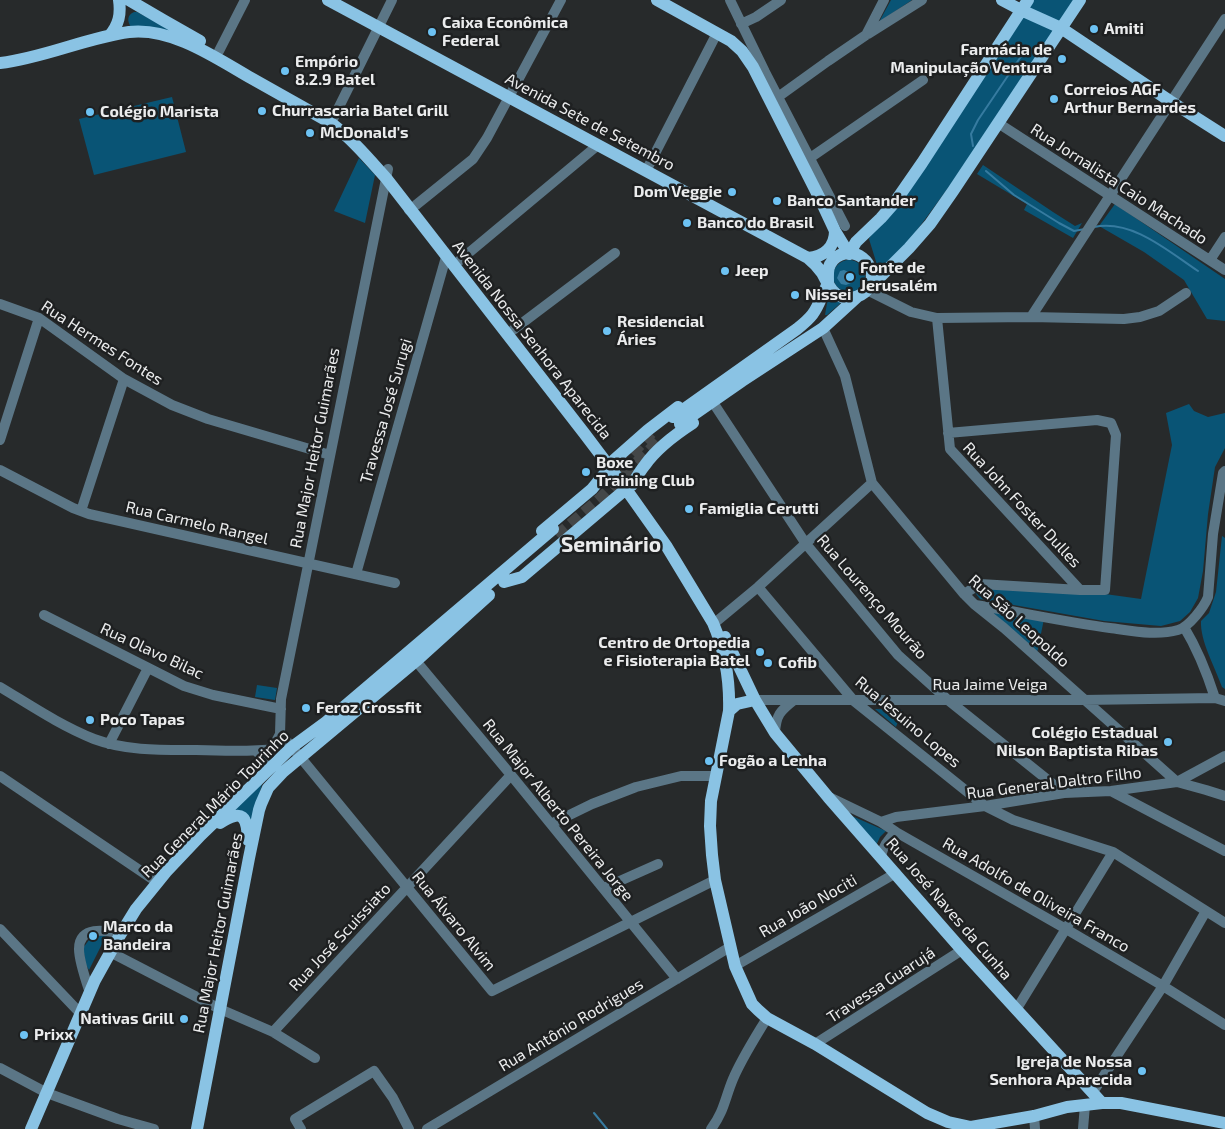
<!DOCTYPE html>
<meta charset="utf-8">
<style>
body{margin:0}
canvas{display:block;background:#272a2b}
</style>
<canvas width="1225" height="1129"></canvas>
<script>
const ctx = document.querySelector('canvas').getContext('2d');
ctx.lineJoin = 'round';
function fillPath(path, color) {
  ctx.fillStyle = color;
  ctx.fill(path, 'evenodd');
}
function trace(path, color, width, dash) {
  ctx.strokeStyle = color;
  ctx.lineWidth = width;
  ctx.lineCap = dash ? 'butt' : 'round';
  ctx.setLineDash(dash || []);
  ctx.stroke(path);
}
function drawText(font, color, halo, rows, align = 'center') {
  ctx.font = font + ' "Exo 2",sans-serif';
  ctx.lineWidth = 5;
  ctx.setLineDash([]);
  ctx.textBaseline = 'middle';
  ctx.strokeStyle = halo;
  ctx.fillStyle = color;
  for (const [text, x, y, turn = 0] of rows) {
    ctx.save();
    ctx.translate(x, y);
    ctx.rotate((+turn || 0) * Math.PI / 180);
    ctx.textAlign = isNaN(turn) ? turn : align;
    if (halo) ctx.strokeText(text, 0, 0);
    ctx.fillText(text, 0, 0);
    ctx.restore();
  }
}
fillPath(new Path2D(`
 M891,0H912L879,22Z
 M1028,0H1076L951,184L909,241L880,269L878,268L869,239L871,235Z
 M134,12H137L181,35L131,27C127,21 127,15 134,12Z
 M172,97L186,152L94,175L79,119Z
 M359,158L375,175L365,223L334,211Z
 M983,165L1053,212L1075,226L1082,223L1073,238L1024,210L1027,204L977,174Z
 M1115,204L1225,279V321L1207,319L1184,280L1144,252L1099,226Z
 M833 276a16 16 0 1 1 32 0a16 16 0 1 1-32 0Z
 M829,292L843,301L827,315H825Z
 M1189,404L1194,411L1208,417L1225,413V448L1215,467L1208,514L1203,571L1198,598L1190,612L1180,621L1161,626L1104,621L980,599L973,590L979,588L1105,594L1141,599L1172,445L1166,413Z
 M1222,536L1225,538V689L1222,687C1215,667 1200,641 1201,621L1209,613L1216,592Z
 M990,610L1044,619L1037,653Z
 M257,685L277,688L275,700L255,697Z
 M875,709L902,710L896,727Z
 M263,780L252,823L230,810Z
 M852,816L886,831L880,837L875,848Z
 M98,935L106,936L89,970L86,965L83,948L89,940Z`), '#095475');
fillPath(new Path2D(`
 M844,270L851,273L853,278L851,283L846,285L841,284L837,278L840,271Z`), '#367ba0');
trace(new Path2D(`
 M973,146L971,134L978,120L1026,49
 M986,171L1014,195L1059,223L1074,231L1085,229
 M1094,227C1132,219 1168,251 1198,271
 M594,1113L607,1129`), '#367ba0', 2);
trace(new Path2D(`
 M607,480L651,433
 M557,536L600,499L658,442`), '#444748', 12, [12, 6]);
trace(new Path2D(`
 M730,0L765,72L845,226
 M741,24L756,17L781,0
 M868,34L922,0
 M219,51L245,0
 M778,97L828,61L866,35L884,0
 M331,123L392,0
 M998,123L1225,270
 M810,158L923,80
 M646,171L717,33
 M409,210L416,205L473,159L487,138L561,0
 M1210,260L1225,237
 M459,261L598,145
 M867,290L911,312L937,318L1031,317L1124,319L1140,317L1159,311L1186,293
 M0,304L39,318L124,379L172,405L208,419L330,455
 M1031,317L1225,19
 M937,318L950,449L1080,590
 M823,328L845,376L872,483L964,594L974,604L1004,628L1177,782L1206,790L1225,796
 M513,330L615,253
 M716,407L806,544L898,655L948,700L1064,793
 M948,433L1097,420L1111,423L1116,435L1105,590H1080L980,584L964,594
 M0,440L39,318
 M0,470L73,508L89,514L395,583
 M81,511L124,379
 M356,574L446,257
 M758,587L854,701L985,806L1013,820L1113,852L1225,923
 M975,605C1020,612 1065,622 1110,628C1133,631 1156,636 1178,630C1189,627 1204,607 1208,597L1213,534L1223,473L1225,471
 M44,615L184,686L213,695L281,709
 M713,623L717,621L758,587L872,483
 M1184,627C1198,650 1207,673 1215,698
 M416,661L511,775L677,979
 M0,687C30,705 61,726 94,739C126,751 162,750 196,750C223,751 250,752 276,749
 M755,700H1083L1215,698L1225,701
 M775,733C776,715 780,711 794,700
 M280,734L292,747L492,991L715,880
 M109,744L148,668
 M272,749L280,734L281,699L388,169
 M257,752L264,758L270,767
 M0,776L157,882
 M1111,791L1225,851
 M829,797L881,822L896,832L1066,929L1163,986L1225,1025
 M881,822L896,817L985,806L1064,793L1111,791L1177,782L1225,756
 M551,824L592,804L636,787L681,776H715
 M881,856C883,846 888,839 896,832
 M604,888L658,864
 M0,929L81,1014
 M110,952L220,1009L273,1032L315,1058
 M735,966L896,873
 M90,993C86,981 79,961 79,949C79,926 105,929 120,935
 M1016,1010L1113,852
 M273,1032L511,775
 M815,1044L962,950
 M0,1068L47,1093L118,1119L154,1129
 M1093,1092L1163,986L1206,911
 M1034,1116L1035,1129
 M301,1129L295,1119L374,1071L393,1098L409,1129
 M427,1129L730,947
 M711,1129C724,1112 725,1098 733,1079C742,1058 755,1038 767,1018
 M1083,1129L1085,1105`), '#5b7686', 10);
trace(new Path2D(`
 M129,0L163,20L200,41
 M328,0L808,258C813,262 818,267 822,273C825,278 828,285 832,290C841,301 855,300 865,292L909,248L930,224L953,191L1080,0
 M657,0L731,41L742,51L753,67L821,201L835,231L849,254
 M1002,0L1021,10L1061,28L1170,101L1225,136
 M109,36C119,25 121,14 119,0
 M0,63C44,58 85,38 129,32C172,27 216,58 251,78C278,93 304,108 331,123C352,139 368,158 386,178L584,433L621,482L667,547L713,623C725,651 730,680 729,711L711,801L710,826L712,855L715,880L735,966L752,1004L758,1010L767,1018L815,1044L927,1113L948,1122L971,1127L1034,1116L1067,1107L1102,1103H1121L1225,1123
 M849,254L856,242L881,218L895,202L922,163L1028,0
 M808,258C824,257 835,247 835,231
 M673,417L797,329C812,317 815,313 822,296C824,292 827,286 828,282C828,273 827,267 833,260C852,241 881,264 869,288
 M680,424L742,381L823,328L857,297
 M614,460L648,430L678,407
 M632,485C636,478 640,471 645,465C657,448 676,434 693,423
 M542,531L592,489L610,467
 M504,582L522,577L626,489
 M725,637L755,700L775,733L828,797L962,950L1102,1103
 M729,711L737,704L755,700
 M220,823C243,808 247,817 248,840
 M31,1129L95,980L120,935L136,909L166,872L201,835L292,747L326,722L553,529
 M197,1129L249,858L259,810L261,804L268,788L283,772L416,661L489,595`), '#8ac3e4', 12);
for (const [x, y, r, color] of [
 [1094,29,5,"#6dc2f3"],
 [432,32,5,"#6dc2f3"],
 [1062,59,5,"#6dc2f3"],
 [285,71,5,"#6dc2f3"],
 [1054,99,5,"#6dc2f3"],
 [262,111,5,"#6dc2f3"],
 [90,112,5,"#6dc2f3"],
 [310,133,5,"#6dc2f3"],
 [732,192,5,"#6dc2f3"],
 [777,201,5,"#6dc2f3"],
 [687,223,5,"#6dc2f3"],
 [725,271,5,"#6dc2f3"],
 [850,277,5,"#6dc2f3"],
 [795,295,5,"#6dc2f3"],
 [607,331,5,"#6dc2f3"],
 [586,472,5,"#6dc2f3"],
 [689,509,5,"#6dc2f3"],
 [760,652,5,"#6dc2f3"],
 [768,663,5,"#6dc2f3"],
 [306,708,5,"#6dc2f3"],
 [90,720,5,"#6dc2f3"],
 [1168,742,5,"#6dc2f3"],
 [709,761,5,"#6dc2f3"],
 [93,936,5,"#6dc2f3"],
 [184,1019,5,"#6dc2f3"],
 [24,1035,5,"#6dc2f3"],
 [1142,1071,5,"#6dc2f3"]
]) {
  const dot = new Path2D();
  dot.arc(x, y, r, 0, 2 * Math.PI);
  ctx.fillStyle = color;
  ctx.fill(dot);
  trace(dot, '#1e2021', 2);
}
drawText('bold 16px', '#ebeced', '#1e2021', [
 ["Caixa Econômica",442,23],
 ["Federal",442,41],
 ["Amiti",1104,29],
 ["Farmácia de",1052,50,"right"],
 ["Manipulação Ventura",1052,68,"right"],
 ["Empório",295,62],
 ["8.2.9 Batel",295,80],
 ["Correios AGF",1064,90],
 ["Arthur Bernardes",1064,108],
 ["Churrascaria Batel Grill",272,111],
 ["Colégio Marista",100,112],
 ["McDonald's",320,133],
 ["Dom Veggie",722,192,"right"],
 ["Banco Santander",787,201],
 ["Banco do Brasil",697,223],
 ["Fonte de",860,268],
 ["Jerusalém",860,286],
 ["Jeep",735,271],
 ["Nissei",805,295],
 ["Residencial",617,322],
 ["Áries",617,340],
 ["Boxe",596,463],
 ["Training Club",596,481],
 ["Famiglia Cerutti",699,509],
 ["Centro de Ortopedia",750,643,"right"],
 ["e Fisioterapia Batel",750,661,"right"],
 ["Cofib",778,663],
 ["Feroz Crossfit",316,708],
 ["Poco Tapas",100,720],
 ["Colégio Estadual",1158,733,"right"],
 ["Nilson Baptista Ribas",1158,751,"right"],
 ["Fogão a Lenha",719,761],
 ["Marco da",103,927],
 ["Bandeira",103,945],
 ["Nativas Grill",174,1019,"right"],
 ["Prixx",34,1035],
 ["Igreja de Nossa",1132,1062,"right"],
 ["Senhora Aparecida",1132,1080,"right"]
], 'left');
drawText('16px', '#ebeced', '#1e2021', [
 ["Avenida Sete de Setembro",590,122,28],
 ["Rua Jornalista Caio Machado",1119,184,33],
 ["Avenida Nossa Senhora Aparecida",532,340,52],
 ["Rua Hermes Fontes",102,343,33],
 ["Travessa José Surugi",386,411,-74],
 ["Rua Major Heitor Guimarães",315,448,-79],
 ["Rua John Foster Dulles",1022,505,47],
 ["Rua Carmelo Rangel",197,523,13],
 ["Rua Lourenço Mourão",872,597,49],
 ["Rua São Leopoldo",1019,621,42],
 ["Rua Olavo Bilac",152,651,25],
 ["Rua Jaime Veiga",990,685],
 ["Rua Jesuino Lopes",908,722,40],
 ["Rua General Daltro Filho",1054,783,-7],
 ["Rua General Mário Tourinho",215,804,-45],
 ["Rua Major Alberto Pereira Jorge",558,810,51],
 ["Rua Adolfo de Oliveira Franco",1036,895,30],
 ["Rua João Nociti",808,906,-30],
 ["Rua José Naves da Cunha",949,909,49],
 ["Rua Álvaro Alvim",454,921,51],
 ["Rua Major Heitor Guimarães",218,933,-79],
 ["Rua José Scuissiato",340,937,-47],
 ["Travessa Guarujá",881,985,-33],
 ["Rua Antônio Rodrigues",571,1025,-31]
]);
drawText('bold 21px', '#ebeced', '#1e2021', [
 ["Seminário",611,545]
]);
</script>
